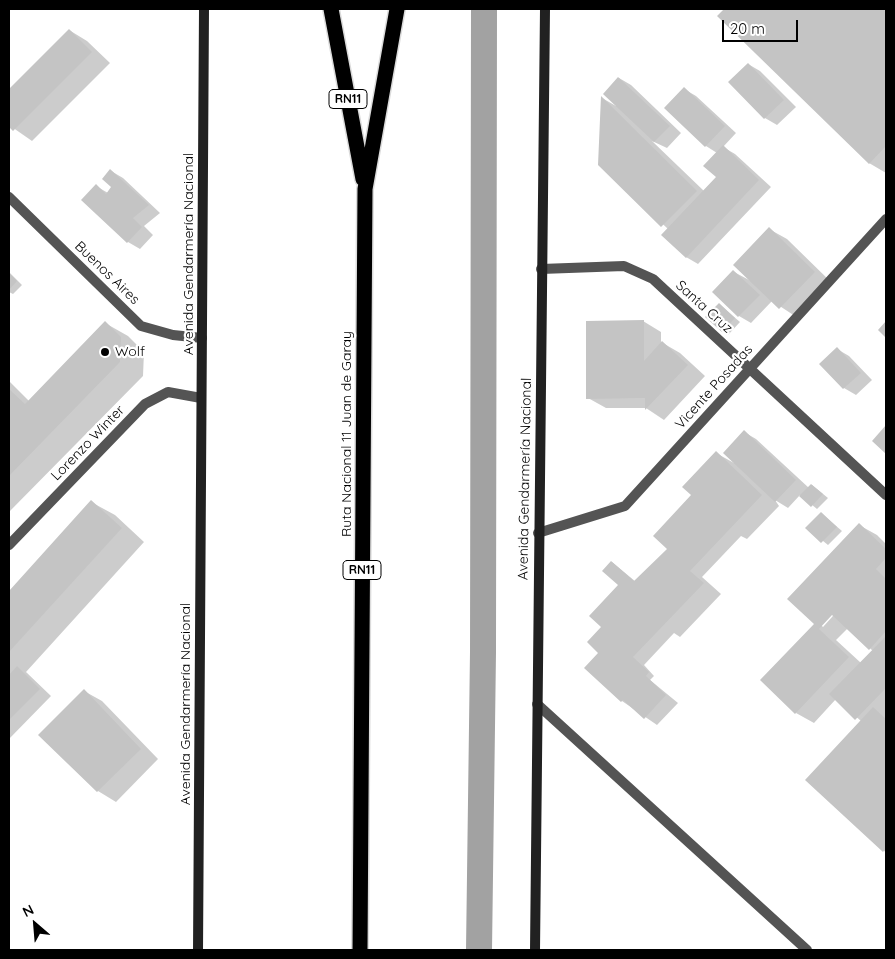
<!DOCTYPE html>
<meta charset="utf-8">
<style>
body{margin:0}
#map{position:relative;width:895px;height:959px;overflow:hidden;background:#fff;font-family:Quicksand,sans-serif}
canvas{display:block}
.frame{position:absolute;inset:0;border:10px solid #000;pointer-events:none}
.north{position:absolute;left:10px;top:899px;width:50px;height:50px;-webkit-text-stroke:4px #fff;paint-order:stroke;rotate:333deg;font-size:14px;font-weight:700;line-height:20px;text-align:center;color:#000}
.north::after{content:'';display:block;margin:auto;width:18px;height:22px;background:#000;clip-path:polygon(50% 0,100% 100%,50% 72%,0 100%)}
.scale{position:absolute;left:722px;top:20px;width:76px;height:22px;box-sizing:border-box;border:2px solid #000;border-top:0;padding-left:6px;font-size:15px;line-height:18px;white-space:nowrap;color:#000;-webkit-text-stroke:4px #fff;paint-order:stroke}
</style>
<div id="map">
<canvas width="895" height="959"></canvas>
<div class="frame"></div>
<div class="north">N</div>
<div class="scale">20 m</div>
</div>
<script>
const ctx = document.querySelector('canvas').getContext('2d');
ctx.lineJoin = 'round';
function fillPath(path, color) {
  ctx.fillStyle = color;
  ctx.fill(path, 'evenodd');
}
function trace(path, color, width, dash) {
  ctx.strokeStyle = color;
  ctx.lineWidth = width;
  ctx.lineCap = dash ? 'butt' : 'round';
  ctx.setLineDash(dash || []);
  ctx.stroke(path);
}
function drawText(font, color, halo, rows, align = 'center') {
  ctx.font = font + ' Quicksand,sans-serif';
  ctx.lineWidth = 4.5;
  ctx.setLineDash([]);
  ctx.textBaseline = 'middle';
  ctx.strokeStyle = halo;
  ctx.fillStyle = color;
  for (const [text, x, y, turn = 0] of rows) {
    ctx.save();
    ctx.translate(x, y);
    ctx.rotate((+turn || 0) * Math.PI / 180);
    ctx.textAlign = isNaN(turn) ? turn : align;
    if (halo) ctx.strokeText(text, 0, 0);
    ctx.fillText(text, 0, 0);
    ctx.restore();
  }
}
fillPath(new Path2D(`
 M726,9H886V173L869,163L718,16Z
 M69,30L87,41L110,63L32,141L9,125V91Z
 M748,64L760,71L796,107L777,125L765,118Z
 M619,78L631,85L681,133L667,148L652,141L704,191L717,177V153L706,146L684,89L696,96L736,133L723,147L735,154L771,187L698,264L686,257L668,229L600,165L602,98L616,106Z
 M111,171L123,178L160,213L144,226L153,235L140,249L128,242L96,186L108,193L113,187Z
 M769,229L787,239L832,283L798,318L772,301L751,323L739,316L734,272L751,281Z
 M9,272L22,285L13,294L9,292Z
 M719,304L740,322L728,335L707,317Z
 M643,321L661,332V342L680,353L705,376L664,420L646,408H606L588,398Z
 M105,323L128,336L144,352L143,376L9,512V381L29,401Z
 M837,349L849,356L872,380L856,395L844,388L821,364Z
 M744,432L756,439L809,488L812,485L828,498L817,509L800,495L788,508L775,500L779,506L747,539L741,536L702,577L721,594L680,637L674,633L644,665L654,676L650,680L678,703L657,725L622,701L600,653L603,627L623,589L612,562L636,582L669,549L693,495L716,453L734,463Z
 M91,502L115,515L144,542L26,672L51,696L9,739V593Z
 M821,513L842,531L828,545L807,528Z
 M859,525L877,535L886,544V852L884,851L861,721L836,699L814,723L796,713L816,624ZM840,606L841,607L823,627L821,625ZM848,628L873,651L861,663L836,640Z
 M84,691L102,701L158,759L116,802L98,791L40,735Z`), '#0003');
trace(new Path2D(`
 M479,950L483,652L484,9`), '#a2a2a2', 26);
fillPath(new Path2D(`
 M724,9H883L886,12V146L869,164L717,16Z
 M69,29L92,52L13,131L9,127V89Z
 M748,63L784,100L764,119L728,82Z
 M618,77L670,126L654,142L603,94Z
 M684,87L725,126L705,147L664,108Z
 M601,96L697,191L661,227L598,165Z
 M723,145L759,180L686,258L661,235L716,177L703,166Z
 M110,169L149,205L133,218L142,227L127,243L81,200L96,184L106,194L111,187L102,179Z
 M769,227L815,272L779,309L733,265Z
 M733,270L760,295L738,317L712,292Z
 M9,273L17,281L9,290Z
 M719,303L735,318L722,332L705,317Z
 M644,320V361L662,341L688,365L645,410V398L586,399V321Z
 M105,321L121,337L120,362L9,476V389L25,404Z
 M886,321V338L878,330Z
 M837,347L861,373L843,389L819,364Z
 M886,425V454L872,441Z
 M744,430L796,480L775,502L723,453Z
 M716,451L762,495L690,571L704,583L633,657L649,672L646,676L666,695L644,719L623,700L621,702L584,668L598,653L587,642L601,627L589,616L618,585L602,571L611,561L634,581L667,549L653,536L691,495L682,487Z
 M811,484L823,494L811,507L799,496Z
 M91,500L122,528L9,652V591Z
 M821,512L837,527L821,543L805,528Z
 M859,523L886,549V558L876,569L886,579V631L869,650L832,615L819,629L849,657L795,714L760,680L814,624L787,599Z
 M886,636V688L855,720L829,694Z
 M17,666L40,689L9,720V675Z
 M84,689L141,749L97,792L38,735Z
 M873,707L886,719V848L883,852L805,780Z`), '#c4c4c4');
const highway = new Path2D(`
 M331,9L363,179
 M360,950L365,189L397,9`);
trace(highway, '#dbdbdb', 18);
trace(new Path2D(`
 M9,197L141,326L173,335L202,338
 M541,269L624,266L653,279L886,495
 M538,533L625,506L886,219
 M9,545L145,404L168,392L201,398
 M537,704L807,950`), '#545454', 10);
trace(new Path2D(`
 M198,950L204,9
 M535,950L545,9`), '#212121', 10);
trace(highway, '#000', 15);
for (const [x, y, r, color] of [
 [105,352,5,"#000"]
]) {
  const dot = new Path2D();
  dot.arc(x, y, r, 0, 2 * Math.PI);
  ctx.fillStyle = color;
  ctx.fill(dot);
  trace(dot, '#fff', 2);
}
for (const [x, y, w] of [
 [348,99,38],
 [362,570,38]
]) {
  const box = new Path2D();
  box.roundRect(x - w / 2, y - 9.5, w, 19, 4);
  ctx.fillStyle = '#fff';
  ctx.fill(box);
  trace(box, '#000', 1);
}
drawText('bold 12px', '#000', null, [
 ["RN11",348,99],
 ["RN11",362,570]
]);
drawText('14px', '#000', '#fff', [
 ["Avenida Gendarmería Nacional",189,254,-90],
 ["Buenos Aires",107,273,44],
 ["Santa Cruz",704,307,42],
 ["Vicente Posadas",714,387,-48],
 ["Ruta Nacional 11 Juan de Garay",347,434,-90],
 ["Lorenzo Winter",88,443,-46],
 ["Avenida Gendarmería Nacional",525,479,-89],
 ["Avenida Gendarmería Nacional",186,704,-90]
]);
drawText('14px', '#000', '#fff', [
 ["Wolf",115,352]
], 'left');
</script>
